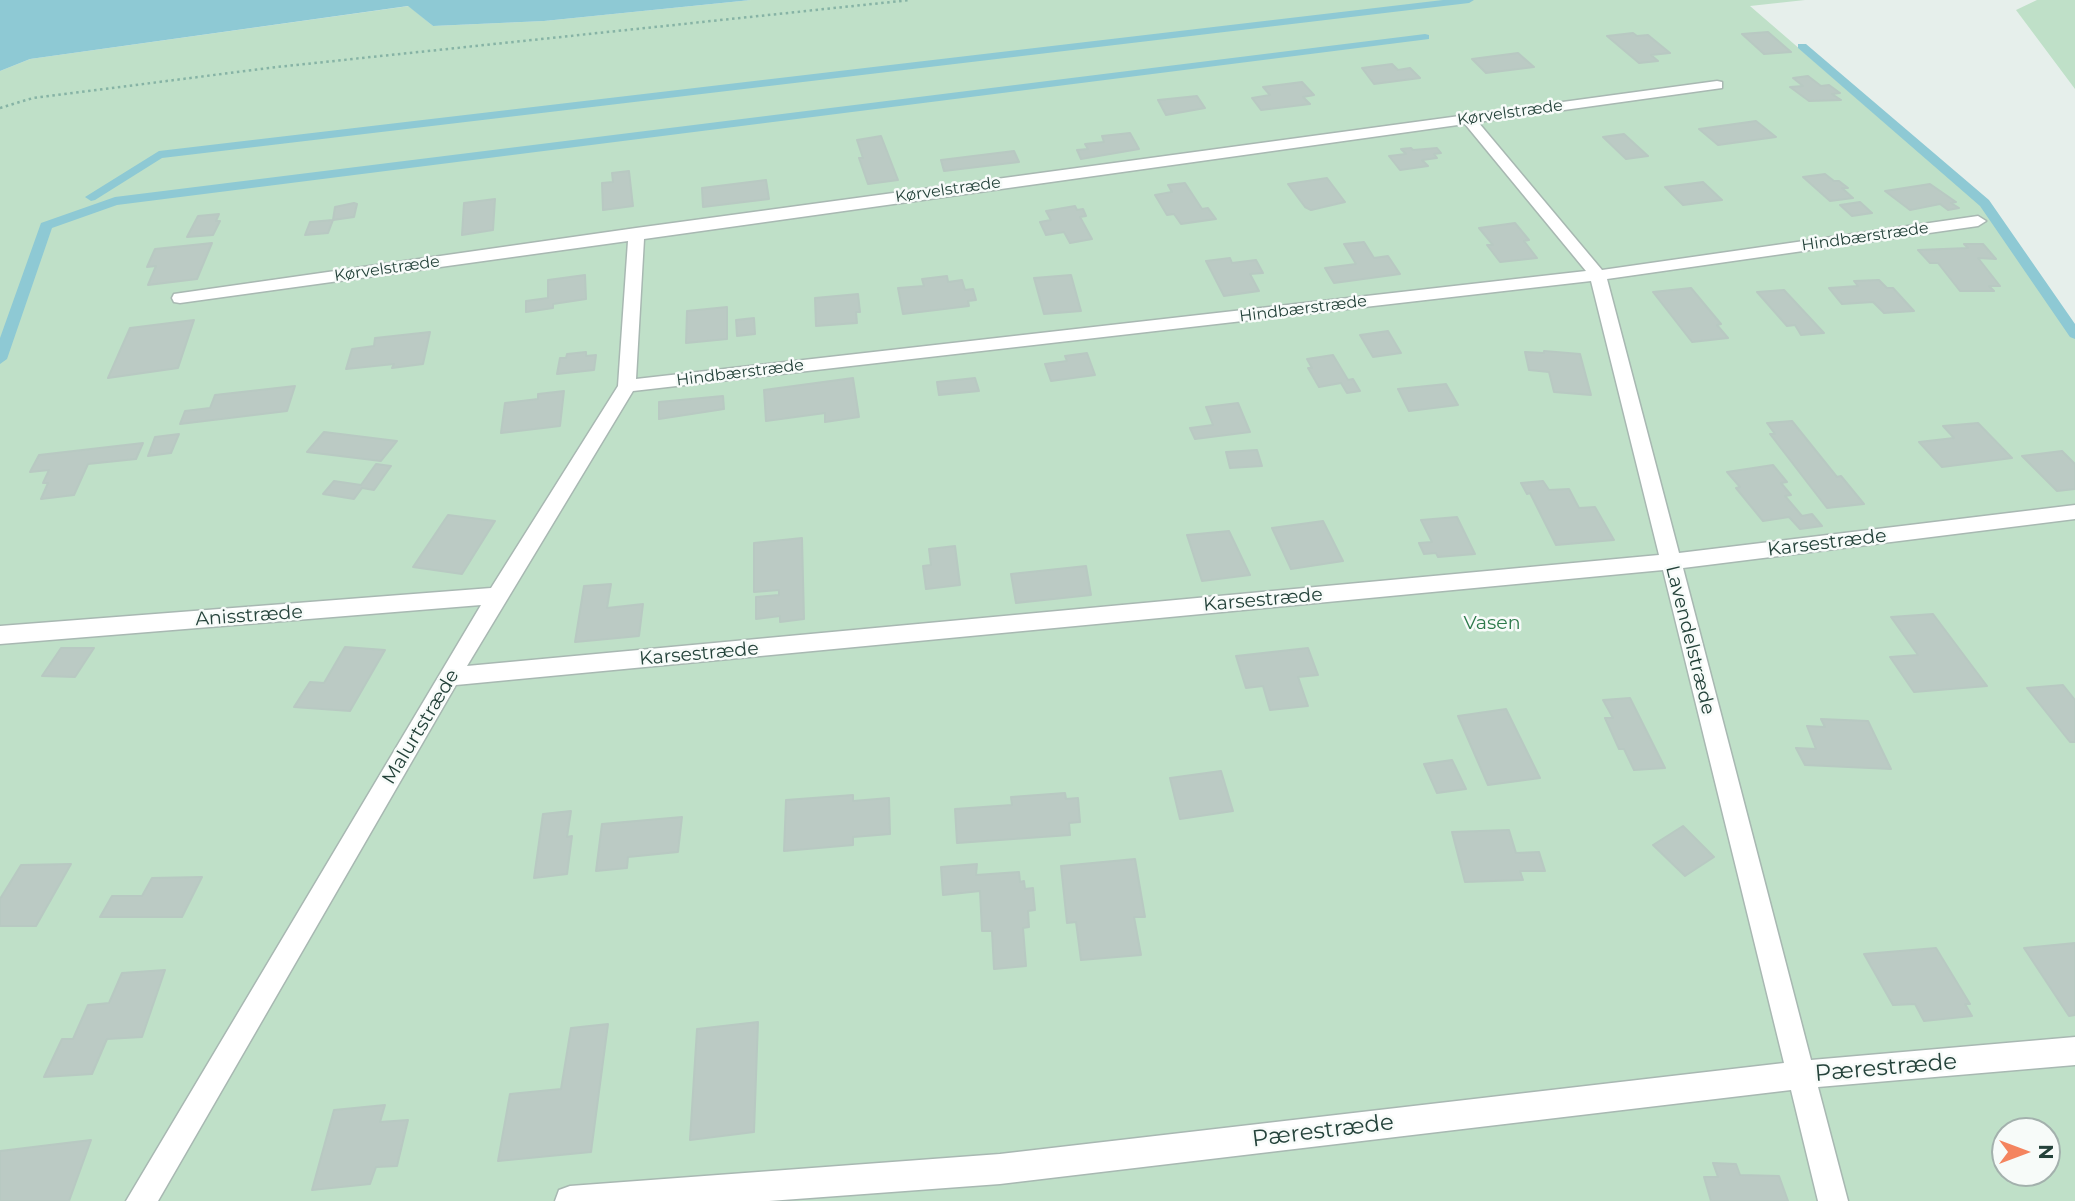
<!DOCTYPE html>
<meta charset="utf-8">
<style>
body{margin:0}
#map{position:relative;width:2075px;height:1201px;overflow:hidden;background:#e6efeb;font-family:Montserrat,sans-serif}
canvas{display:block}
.north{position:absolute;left:1991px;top:1117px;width:70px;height:70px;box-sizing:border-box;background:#f7fbf9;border:2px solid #a3b1ad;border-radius:50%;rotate:90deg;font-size:19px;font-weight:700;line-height:28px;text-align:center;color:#24423a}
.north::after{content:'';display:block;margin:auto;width:24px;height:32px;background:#f4845f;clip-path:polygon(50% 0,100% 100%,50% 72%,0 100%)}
</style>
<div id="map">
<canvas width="2075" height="1201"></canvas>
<div class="north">N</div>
</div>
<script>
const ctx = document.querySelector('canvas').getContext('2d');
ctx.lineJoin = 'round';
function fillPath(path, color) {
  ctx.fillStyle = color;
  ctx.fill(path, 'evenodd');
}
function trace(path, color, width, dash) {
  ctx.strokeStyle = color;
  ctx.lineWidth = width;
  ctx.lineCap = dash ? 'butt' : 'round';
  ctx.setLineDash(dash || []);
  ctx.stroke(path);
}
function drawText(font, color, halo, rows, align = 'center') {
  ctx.font = font + ' Montserrat,sans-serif';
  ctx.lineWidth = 5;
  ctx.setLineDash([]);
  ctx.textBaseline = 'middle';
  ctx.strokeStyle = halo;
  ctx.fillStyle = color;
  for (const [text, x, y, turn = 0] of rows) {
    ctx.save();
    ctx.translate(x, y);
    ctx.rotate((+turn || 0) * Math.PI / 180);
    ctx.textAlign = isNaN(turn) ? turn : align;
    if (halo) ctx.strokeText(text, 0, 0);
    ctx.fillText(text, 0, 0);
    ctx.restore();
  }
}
fillPath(new Path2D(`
 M751,0H1805L1750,6L1991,214L2075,338V1201H0V71L30,59L409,6L433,26L544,21ZM2005,1131H2047V1173H2005Z
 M2037,0H2075V89L2016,10Z`), '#bfe0c8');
fillPath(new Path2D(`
 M0,0H751L544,21L433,26L408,6L30,59L0,71Z`), '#8ec9d4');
fillPath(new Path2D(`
 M1443,0H1474L1469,3L162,158L95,200L91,201L85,197L159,151Z
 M1425,34L1429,35V39L117,205L52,228L7,359L0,364V338L41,223L115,197Z
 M1798,44H1806L1989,200L2075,324V339L2070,337L1980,206L1798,48Z`), '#8ec9d4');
const building = new Path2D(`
 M1768,32L1791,52L1764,54L1742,34Z
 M1633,33L1637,36L1648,35L1670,53L1651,55L1658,61L1639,63L1607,36Z
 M1518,53L1534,67L1486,73L1472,59Z
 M1392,64L1398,70L1410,68L1420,78L1374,84L1362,68Z
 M1808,76L1821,86L1829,85L1840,93L1832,94L1841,100L1809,101L1790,87L1803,86L1793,78Z
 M1302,82L1314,95L1303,97L1310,104L1261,110L1252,98L1270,95L1263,87Z
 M1197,96L1205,108L1166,115L1158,100Z
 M1756,121L1776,137L1718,145L1699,129Z
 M1130,133L1139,149L1081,159L1077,150L1088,149L1085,144L1104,142L1102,136Z
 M1624,134L1648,156L1626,159L1603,137Z
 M881,136L898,180L868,184L859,158H863L857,140Z
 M1411,148L1413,150L1437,148L1441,153L1434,154L1437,158L1422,160L1428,166L1400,170L1389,156L1406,154L1401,149Z
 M1014,151L1019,162L944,171L941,160Z
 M629,171L633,206L603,210L602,183L613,182L612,173Z
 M1825,174L1834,181H1839L1848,188H1842L1853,198L1830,201L1803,177Z
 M1327,178L1345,202L1311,210L1305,207L1288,184Z
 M766,180L769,199L703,207L702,188Z
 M1703,182L1722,200L1683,205L1665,187Z
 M1185,183L1202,209L1208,208L1216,219L1181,224L1174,214L1167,215L1155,195L1172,192L1168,185Z
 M1930,184L1956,202L1951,203L1959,208L1948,210L1940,204L1910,210L1885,191Z
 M495,199L493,230L462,235L464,203Z
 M1860,202L1872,213L1852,216L1840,205Z
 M354,203L357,204L354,217L333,220L335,207Z
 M1075,206L1077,210L1083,209L1086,216L1080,217L1092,239L1070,243L1064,232L1046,235L1040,222L1051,220L1046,211Z
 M219,214L216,221H220L213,235L187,237L198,216Z
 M333,220L328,233L305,235L310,222Z
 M1515,223L1529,240L1524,241L1537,258L1500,262L1487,245H1493L1479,228Z
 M1364,242L1374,258L1388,256L1400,274L1334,283L1325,268L1356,264L1344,244Z
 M212,243L197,279L148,285L156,266L147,267L155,249Z
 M1964,244H1983L1996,259L1978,258L2000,286H1989L1994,291H1960L1938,263H1930L1918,250L1968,248Z
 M1230,258L1232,263L1256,260L1263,273L1250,274L1259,291L1224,296L1206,261Z
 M585,275L586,299L553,304V308L526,312V301L548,298V280Z
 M1071,275L1081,311L1044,314L1034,278Z
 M947,276L948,282L962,280L965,290L973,289L976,300L968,301L969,306L903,314L898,288L924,286L922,279Z
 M1879,280L1887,288H1893L1914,311L1884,313L1873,302L1842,304L1829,288L1858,286L1854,281Z
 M1691,288L1721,324L1717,325L1728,338L1692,342L1653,292Z
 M1784,290L1824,333L1801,335L1795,325L1787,326L1757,292Z
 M858,294L860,312H856L857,323L816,326L815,298Z
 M727,307V339L686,343L687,311Z
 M754,318L755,334L737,336L736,320Z
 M194,320L178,368L108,378L130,328Z
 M1388,331L1401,353L1373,357L1360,335Z
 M430,332L423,364L392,368L394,364L346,369L352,349L374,346L375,338Z
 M1544,351L1580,354L1591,395L1554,392L1549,372L1529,370L1525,352L1544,353Z
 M586,352V356L596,355L594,370L557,374L560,358H566L567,354Z
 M1087,353L1095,375L1051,381L1045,364L1067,361L1065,356Z
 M1333,355L1348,380L1353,379L1360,391L1347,393L1341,383L1319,387L1308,368H1312L1307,359Z
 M853,378L859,417L825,422V413L766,421L764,390Z
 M975,378L979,391L939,395L937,382Z
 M1446,384L1458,405L1409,411L1398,389Z
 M295,386L287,411L180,424L185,411L210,408L215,395Z
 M564,391L560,426L501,433L505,403L538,399V394Z
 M723,396L724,409L659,419V402Z
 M1238,403L1250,432L1195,439L1190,428L1213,425L1206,407Z
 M1792,421L1837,477L1841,476L1864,504L1827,508L1770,434H1775L1767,423Z
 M1978,423L2012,458L1942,467L1919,442L1954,438L1943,426Z
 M324,432L397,441L381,461L307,452Z
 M179,434L171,453L148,456L155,437Z
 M143,443L136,459L88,464L74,495L41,499L48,483H43L49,470L30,472L39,455Z
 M1257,450L1262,466L1230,468L1226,452Z
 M2062,451L2075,464V489L2057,491L2022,456Z
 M376,464L391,466L374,490L362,488L354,499L323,494L334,481L361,485Z
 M1773,465L1787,482L1781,483L1791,495L1785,496L1802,516L1812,514L1822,526L1800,529L1789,517L1763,521L1736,488L1740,487L1727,472Z
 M1543,481L1549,490L1569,489L1579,508L1595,507L1614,540L1556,545L1530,493L1527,494L1521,483Z
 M448,515L495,521L462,574L413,567Z
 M1457,517L1475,554L1438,557L1436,553L1424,554L1419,543L1432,542L1421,520Z
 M1323,521L1343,561L1291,569L1272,528Z
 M1229,531L1250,575L1202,581L1187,535Z
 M802,538L804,619L780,622V616L756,619V597L779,595V590L754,592V543Z
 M955,546L960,585L926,589L923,566L931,565L929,549Z
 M1086,566L1091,595L1016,603L1011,574Z
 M611,584L607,608L643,604L639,636L575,642L584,586Z
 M1933,614L1987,686L1914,692L1890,657L1918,655L1891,617Z
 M345,647L385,650L350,711L294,707L310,682L324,683Z
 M61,648H94L75,677L42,676Z
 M1308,648L1318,675L1298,677L1308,706L1270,710L1263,686L1246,688L1236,656Z
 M2063,685L2075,700V742H2070L2027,688Z
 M1630,698L1665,768L1634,770L1624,749H1619L1605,718H1613L1603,700Z
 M1506,709L1540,778L1488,785L1458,716Z
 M1821,719L1868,721L1891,769L1805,765L1796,748L1816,749L1807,726L1825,727Z
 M1452,760L1466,789L1437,793L1424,764Z
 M1221,771L1233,811L1180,819L1170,778Z
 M1065,793L1066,799L1078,798L1080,822L1069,823L1070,835L957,843L955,809L1012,805L1011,797Z
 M853,795V801L889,798L890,834L853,837V845L784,851L786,800Z
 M571,811L567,837L572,836L567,874L534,878L543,814Z
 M682,817L678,852L628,857L627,868L596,871L602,824Z
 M1683,826L1714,857L1685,876L1653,845Z
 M1509,830L1516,853L1539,852L1545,871H1520L1523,880L1465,882L1452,832Z
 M1135,859L1145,917H1134L1141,955L1081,960L1076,922L1067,923L1061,866Z
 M71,864L36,926H0V899L21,865Z
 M977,864L976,875L1019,872L1020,882L1024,881L1025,889L1033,888L1035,910L1028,911L1029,927L1023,928L1026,966L994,969L992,931H982L980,891L943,895L941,867Z
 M202,877L182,917H100L112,896H142L152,878Z
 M2075,943V1015L2069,1016L2024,948Z
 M1936,948L1970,1004H1965L1972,1016L1924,1021L1915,1004L1893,1005L1864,954Z
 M165,970L142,1037L107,1039L92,1074L44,1077L62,1039H73L88,1005L109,1003L122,973Z
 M758,1022L754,1132L690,1140L697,1029Z
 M608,1024L591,1152L498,1161L510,1094L561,1089L571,1028Z
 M385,1105L380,1122L408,1120L397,1166L376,1167L370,1184L312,1190L334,1110Z
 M91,1140L69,1201H0V1151Z
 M1713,1163L1736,1164L1740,1175L1779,1176L1788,1201H1711L1704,1177H1718Z`);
fillPath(building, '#bbcac4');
trace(building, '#b8c9c2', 2);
const service = new Path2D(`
 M1717,81L1722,82V88L1478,122L1602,270L1978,216L1986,221L1978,226L1607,279L1679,553L2075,505V519L1683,568L1811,1060L2075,1037V1065L1818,1087L1848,1201H1818L1791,1090L1000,1184L769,1201H555L559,1190L570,1186L1000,1154L1784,1063L1663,570L456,685L158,1201H126L481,605L0,644V626L491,588L618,386L628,241L180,303L174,302L172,298L174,294L636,228ZM1465,124L1586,271L636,379L644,239ZM1591,281L1659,555L467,666L633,391Z`);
trace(service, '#a8b8b2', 3);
trace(new Path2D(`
 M0,108L33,98L277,67L910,0`), '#86b3a5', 2.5, [2.5, 3.5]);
fillPath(service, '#fff');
drawText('16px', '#24423a', '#f7fbf9', [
 ["Kørvelstræde",1510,113,-8],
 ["Kørvelstræde",948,190,-8],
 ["Hindbærstræde",1865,237,-8],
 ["Kørvelstræde",387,269,-8],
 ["Hindbærstræde",1303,309,-7],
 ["Hindbærstræde",740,373,-7]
]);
drawText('19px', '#24423a', '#f7fbf9', [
 ["Karsestræde",1827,543,-7],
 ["Karsestræde",1263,600,-5],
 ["Anisstræde",249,616,-4],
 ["Lavendelstræde",1690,640,76],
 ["Karsestræde",699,654,-5],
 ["Malurtstræde",421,727,-59]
]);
drawText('19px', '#2d7a4b', '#f7fbf9', [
 ["Vasen",1492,623]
]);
drawText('23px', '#24423a', '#f7fbf9', [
 ["Pærestræde",1886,1068,-5],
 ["Pærestræde",1323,1131,-7]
]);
</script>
